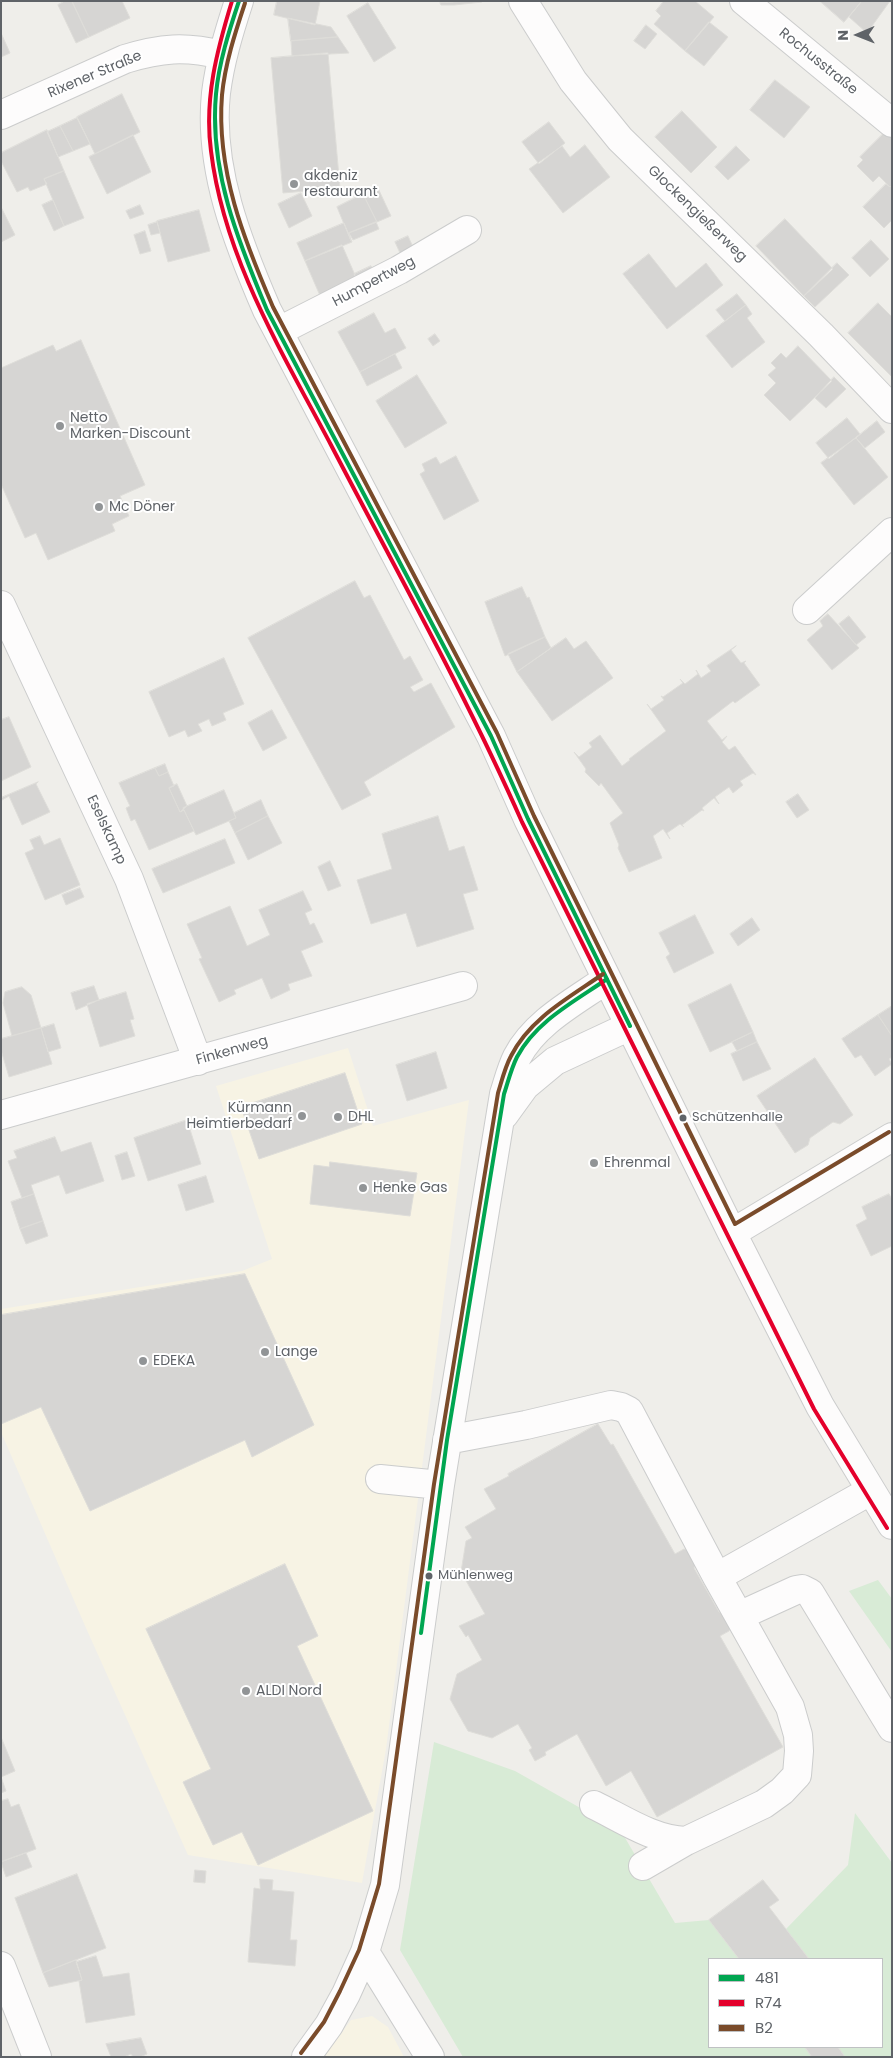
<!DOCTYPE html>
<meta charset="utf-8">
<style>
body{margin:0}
#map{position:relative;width:893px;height:2058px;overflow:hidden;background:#efeeea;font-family:Poppins,sans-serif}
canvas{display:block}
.frame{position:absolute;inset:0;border:2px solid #5f6368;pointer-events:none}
.legend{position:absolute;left:708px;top:1958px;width:175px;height:90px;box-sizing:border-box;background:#fff;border:1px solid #bfc1c3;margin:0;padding:6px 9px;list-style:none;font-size:15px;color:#5f6368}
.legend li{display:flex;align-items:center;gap:10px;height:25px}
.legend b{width:25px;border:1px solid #bfc1c3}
.north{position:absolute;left:833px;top:10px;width:50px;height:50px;-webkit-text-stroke:4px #fff;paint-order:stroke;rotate:269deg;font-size:14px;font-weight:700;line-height:20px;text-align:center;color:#5f6368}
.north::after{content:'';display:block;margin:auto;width:18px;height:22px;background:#5f6368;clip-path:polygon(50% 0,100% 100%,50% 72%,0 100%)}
</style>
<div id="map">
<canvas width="893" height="2058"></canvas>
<div class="frame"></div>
<ul class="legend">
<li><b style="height:6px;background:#00a651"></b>481</li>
<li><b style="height:6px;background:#e4002b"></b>R74</li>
<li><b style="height:6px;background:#7a4b2a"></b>B2</li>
</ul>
<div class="north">N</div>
</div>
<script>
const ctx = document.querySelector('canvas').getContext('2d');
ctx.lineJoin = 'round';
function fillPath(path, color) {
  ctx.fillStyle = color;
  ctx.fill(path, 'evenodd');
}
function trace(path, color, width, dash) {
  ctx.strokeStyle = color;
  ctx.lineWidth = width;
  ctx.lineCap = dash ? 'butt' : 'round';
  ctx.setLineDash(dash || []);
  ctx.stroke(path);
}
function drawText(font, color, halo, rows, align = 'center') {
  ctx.font = font + ' Poppins,sans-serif';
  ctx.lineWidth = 4;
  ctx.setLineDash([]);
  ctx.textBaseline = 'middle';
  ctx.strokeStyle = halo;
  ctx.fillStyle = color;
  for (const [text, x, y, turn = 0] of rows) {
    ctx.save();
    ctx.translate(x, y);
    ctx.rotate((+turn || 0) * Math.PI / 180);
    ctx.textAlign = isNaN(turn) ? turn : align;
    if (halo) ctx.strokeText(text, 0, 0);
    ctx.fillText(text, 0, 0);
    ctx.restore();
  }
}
fillPath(new Path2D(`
 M348,1048L373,1126L469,1100L386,1749L362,1883L188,1855L86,1628L1,1432V1309L242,1271L272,1259L216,1086Z
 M372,2016L388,2027L404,2057H324L351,2020Z`), '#f7f3e4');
fillPath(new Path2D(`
 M878,1580L892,1599V1652L849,1591Z
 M434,1742L515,1771L621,1831L675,1923L709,1920L739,1959H709V2047H805L812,2057H463L400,1950Z
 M855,1813L892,1863V2057H845L838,2047H882V1959H809L786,1929L848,1865Z`), '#d8ebd6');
const building = new Path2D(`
 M65,1H72L89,37L76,43L58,5Z
 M72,1H122L130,18L89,37Z
 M277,1H320L315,25L274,15Z
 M664,1H695L714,17L685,51L654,24L661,16L656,11Z
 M820,1H862L844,22Z
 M862,1H890L867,33L849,17Z
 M454,2L482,1V2L454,5H441L440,3Z
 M368,3L396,48L374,62L347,16Z
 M288,18L331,27L338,37L291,41Z
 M709,22L728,37L704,66L685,51Z
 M646,25L657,34L645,49L634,41Z
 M1,33L10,53L1,57Z
 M338,37L349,53L292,56L291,41Z
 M328,53L340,188L283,193L271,58Z
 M775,80L810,107L784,138L750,110Z
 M122,94L140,132L95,154L77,117Z
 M682,111L717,147L691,173L655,137Z
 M77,118L90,144L73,151L60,126Z
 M549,122L565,143L539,164L522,142Z
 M60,126L73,151L58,157L47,132Z
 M47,130L64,171L44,179L47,184L30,191L28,187L17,192L1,161V153Z
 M886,131L892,134V185L890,187L879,176L873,182L857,166L863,160L860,157Z
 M133,135L151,172L107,194L89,157Z
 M585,145L610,177L563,213L529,169L562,146L570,157Z
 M736,146L750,160L728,180L715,167Z
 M64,171L84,218L64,226L44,179Z
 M886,184L890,187L892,185V220L884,228L863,207Z
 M377,186L391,216L377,222L363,194Z
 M301,193L312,216L289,228L278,204Z
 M363,194L377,222L349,233L351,241L337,207Z
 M53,200L64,226L54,231L42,205Z
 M140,205L144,214L130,219L126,211Z
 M1,207L15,235L1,242Z
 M199,210L210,251L168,262L157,221Z
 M785,219L833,269L804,296L756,246Z
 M157,222L160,233L151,235L148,225Z
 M376,222L379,229L353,240L349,233Z
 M344,223L352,242L305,261L297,243Z
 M145,231L151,251L140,254L134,235Z
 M408,236L413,247L400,253L395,242Z
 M871,240L889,259L870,277L852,258Z
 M342,245L358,282L321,298L305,261Z
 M649,254L676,288L706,263L723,285L667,329L623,274Z
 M837,263L849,275L815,307L804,296Z
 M371,266L374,274L358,282L354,274Z
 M737,294L746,305L725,321L716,310Z
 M878,303L892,317V377L848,333Z
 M746,305L752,314L747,318L765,342L732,368L706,336Z
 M374,313L385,333L395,328L406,348L360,372L338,332Z
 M435,334L440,341L433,346L428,339Z
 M81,340L145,485L120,496L129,516L112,524L115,531L48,560L36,533L25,538L1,484V368L53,345L56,351Z
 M798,346L832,381L790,421L764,395L776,383L768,375L776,368L771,363L781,353L786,358Z
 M395,354L402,368L367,386L360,372Z
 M417,375L447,423L405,448L376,401Z
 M834,377L846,389L826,408L815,398Z
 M847,418L860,434L829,459L816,443Z
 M877,421L885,432L865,448L856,438Z
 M856,438L888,477L854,505L821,463Z
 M456,456L479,501L444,520L420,474L425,471L422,464L436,457L440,464Z
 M355,581L364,598L370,595L404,660L410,656L423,680L410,687L414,692L431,683L455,727L364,782L371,795L342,810L248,638Z
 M522,587L527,598L529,597L545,637L505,656L485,602Z
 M828,614L859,648L832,670L807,640L823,626L820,621Z
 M849,616L866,637L856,645L839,624Z
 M545,637L551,648L517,672L508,654Z
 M566,638L574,649L586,641L613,678L552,721L517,672Z
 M736,646L731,650L741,663L746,661L744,663L760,685L735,703L733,701L707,721L722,740L727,736L722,742L729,750L735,746L756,775L753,773L740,781L743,785L733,793L729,787L715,797L719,804L714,798L702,808L704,811L702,810L682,825L684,827L680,824L667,833L670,839L663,829L653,836L662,858L629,872L618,848L619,845L610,823L623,813L601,783L599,786L585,772L586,769L574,752L579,757L592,747L589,743L600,735L622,766L630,760L629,759L666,731L647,704L651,709L664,700L661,696L663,697L683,683L680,679L685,684L698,674L696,670L701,678L711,671L707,666Z
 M224,658L244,704L223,713L226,720L212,726L209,719L198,724L202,731L188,737L185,730L169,737L149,692Z
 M272,710L287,738L263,751L248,723Z
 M9,717L31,767L1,781V720Z
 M165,764L168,772L159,776L155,768Z
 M155,768L159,776L168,772L174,786L169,788L180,812L184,810L194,831L149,850L135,819L131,821L126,808L130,806L119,783Z
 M38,782L36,784L50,812L22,825L9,796L2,800L1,798Z
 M177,784L187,806L180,812L169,788Z
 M224,790L236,818L196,835L183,808Z
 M798,794L809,810L797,818L786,802Z
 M261,800L268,816L235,833L229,821L236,818L234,813Z
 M268,816L282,843L248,860L235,833Z
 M438,816L449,851L464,846L478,890L463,894L474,929L417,947L406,913L371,924L357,880L392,869L382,834Z
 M40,836L44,845L60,838L80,885L45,900L25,853L34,849L30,840Z
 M225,839L235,863L163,893L152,869Z
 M330,861L341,886L328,891L318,867Z
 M80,888L84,897L66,905L62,895Z
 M303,891L312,910L305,913L310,925L314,923L323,942L301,951L312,976L288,984L290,990L271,999L262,978L234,990L236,994L219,1002L199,959L202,958L187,924L230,906L247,946L270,935L259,910Z
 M695,915L714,953L674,973L666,957L670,954L659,933Z
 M752,918L760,930L738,946L730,934Z
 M731,984L753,1032L710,1052L688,1005Z
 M94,986L99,1000L76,1010L71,993Z
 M22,987L31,995L41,1028L12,1036L3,1003L5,992Z
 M126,992L134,1019L130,1020L135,1036L100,1047L87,1004Z
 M892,1006V1036L878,1015Z
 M878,1015L892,1036V1057L889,1059L892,1064L875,1076L861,1055L855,1058L842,1039Z
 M54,1024L61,1048L48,1052L41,1028Z
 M41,1028L52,1064L9,1077L1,1050V1039Z
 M753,1032L757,1042L737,1051L732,1042Z
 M757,1042L771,1069L743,1081L731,1054Z
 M436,1052L447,1088L407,1101L396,1065Z
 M815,1058L853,1115L840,1124L833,1122L810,1138L808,1145L795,1153L757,1096Z
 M345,1073L362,1124L259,1159L241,1107Z
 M187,1120L201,1164L148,1181L134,1138Z
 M55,1137L61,1152L91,1142L104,1181L66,1194L59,1175L31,1185L34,1194L22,1198L8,1161L17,1158L14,1151Z
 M127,1152L135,1176L122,1180L115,1156Z
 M330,1162L417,1173L410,1216L310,1204L314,1165L329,1167Z
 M206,1176L214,1202L186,1211L178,1185Z
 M34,1194L43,1221L20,1229L11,1202Z
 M889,1194L892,1199V1246L871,1256L856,1225L867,1219L862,1207Z
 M43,1221L48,1236L26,1244L20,1229Z
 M245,1274L314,1425L252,1457L245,1440L90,1511L41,1407L1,1424V1315Z
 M598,1424L611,1445L613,1444L675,1554L684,1549L691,1551L696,1561L694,1568L719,1612L726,1614L731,1623L729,1631L720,1636L783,1747L657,1817L631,1771L606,1786L577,1734L545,1752L546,1755L535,1761L529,1750L532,1748L518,1724L492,1738L468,1731L450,1699L457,1674L482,1660L468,1635L466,1637L459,1626L485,1614L461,1572L466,1541L472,1538L465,1527L496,1509L484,1489L509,1476L508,1474Z
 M285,1564L318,1636L297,1646L373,1811L258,1865L242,1832L213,1845L183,1782L211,1769L146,1629Z
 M1,1737L15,1771L1,1777Z
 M1,1777L6,1791L1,1793Z
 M8,1799L11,1807L19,1804L36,1849L1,1862V1801Z
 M26,1853L32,1867L6,1877L1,1862Z
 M195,1870L206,1871L205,1883L194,1882Z
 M77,1874L106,1948L43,1973L15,1898Z
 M260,1879L273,1880L272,1890L294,1892L290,1940H297L295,1966L248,1962L254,1888L260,1889Z
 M763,1880L779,1900L769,1907L809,1959H739L709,1920Z
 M96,1956L103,1977L129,1973L135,2015L86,2023L79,1981L82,1980L76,1962Z
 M76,1960L82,1980L49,1987L43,1973Z
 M141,2038L147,2054L140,2057H133L131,2054L124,2057H111L106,2044Z
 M805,2047H838L845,2057H812Z`);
fillPath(building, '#d6d5d3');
trace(building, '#deddd9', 1);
const minor = new Path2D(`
 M239,1C229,32 220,61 216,93C208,168 238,243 267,310L491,736L528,819L732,1233L820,1406L892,1525
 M523,1L573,81L620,139L821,335L892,409
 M744,1L892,123
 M1,115L125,59C161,48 185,46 222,55
 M279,331L399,270L467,230
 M1,605L129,879L198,1061
 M807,610L892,532
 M1,1115L463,986
 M504,1115L525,1086L555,1061L630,1026
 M732,1233L892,1137
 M447,1440L526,1425L611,1405L621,1407L629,1411L717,1577L790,1707L798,1735L799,1751L797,1775L782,1791L764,1804L686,1841L643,1866
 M380,1479L440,1485
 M717,1577L870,1491
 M739,1616L796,1590L802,1589L810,1593L892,1728
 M594,1805C623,1819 653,1840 686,1841
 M365,1952L430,2057
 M1,1966L37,2057
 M306,2057L329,2025L346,1994L365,1952L385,1885L440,1485L504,1094C508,1082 511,1069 517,1057C535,1022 576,1001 607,979`);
trace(minor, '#cbcccc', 30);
trace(minor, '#fdfcfc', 28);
trace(new Path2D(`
 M239,1C229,31 219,62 216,94C209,170 238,241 267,310L491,736L528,819L630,1026
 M421,1633L447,1440L504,1094C508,1082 511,1069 517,1057C536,1021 575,1001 607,979`), '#00a651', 4);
trace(new Path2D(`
 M232,1C217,50 204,99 211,151C224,258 282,352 331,445C396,570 465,693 522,822L814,1409L887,1528`), '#e4002b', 4);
trace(new Path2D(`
 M245,3C235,33 225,64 222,95C216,170 244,240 273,307L497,733L534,816L735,1224L889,1132
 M301,2053L324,2022L340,1991L359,1950L379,1884L434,1484L498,1093C502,1080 505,1067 511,1056C530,1018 570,997 603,974`), '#7a4b2a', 4);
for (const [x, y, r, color] of [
 [294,184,5,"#919496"],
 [60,426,5,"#919496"],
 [99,507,5,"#919496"],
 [302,1116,5,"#919496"],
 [338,1117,5,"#919496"],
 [683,1118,4.5,"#5f6368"],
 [594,1163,5,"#919496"],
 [363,1188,5,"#919496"],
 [265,1352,5,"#919496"],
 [143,1361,5,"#919496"],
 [429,1576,4.5,"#5f6368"],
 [246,1691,5,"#919496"]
]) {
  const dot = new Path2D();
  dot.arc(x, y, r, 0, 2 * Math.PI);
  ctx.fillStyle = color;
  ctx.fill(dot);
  trace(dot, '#fff', 2);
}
drawText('13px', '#5f6368', '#fff', [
 ["Schützenhalle",692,1118],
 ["Mühlenweg",438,1576]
], 'left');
drawText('14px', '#5f6368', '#fff', [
 ["Rochusstraße",818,62,39],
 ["Rixener Straße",95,75,-23],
 ["Glockengießerweg",697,214,44],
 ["Humpertweg",374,282,-28],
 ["Eselskamp",106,830,65],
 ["Finkenweg",232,1051,-16]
]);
drawText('14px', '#5f6368', '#fff', [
 ["akdeniz",304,176],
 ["restaurant",304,192],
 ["Netto",70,418],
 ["Marken-Discount",70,434],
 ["Mc Döner",109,507],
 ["Kürmann",292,1108,"right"],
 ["Heimtierbedarf",292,1124,"right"],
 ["DHL",348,1117],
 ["Ehrenmal",604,1163],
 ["Henke Gas",373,1188],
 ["Lange",275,1352],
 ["EDEKA",153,1361],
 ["ALDI Nord",256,1691]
], 'left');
</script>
